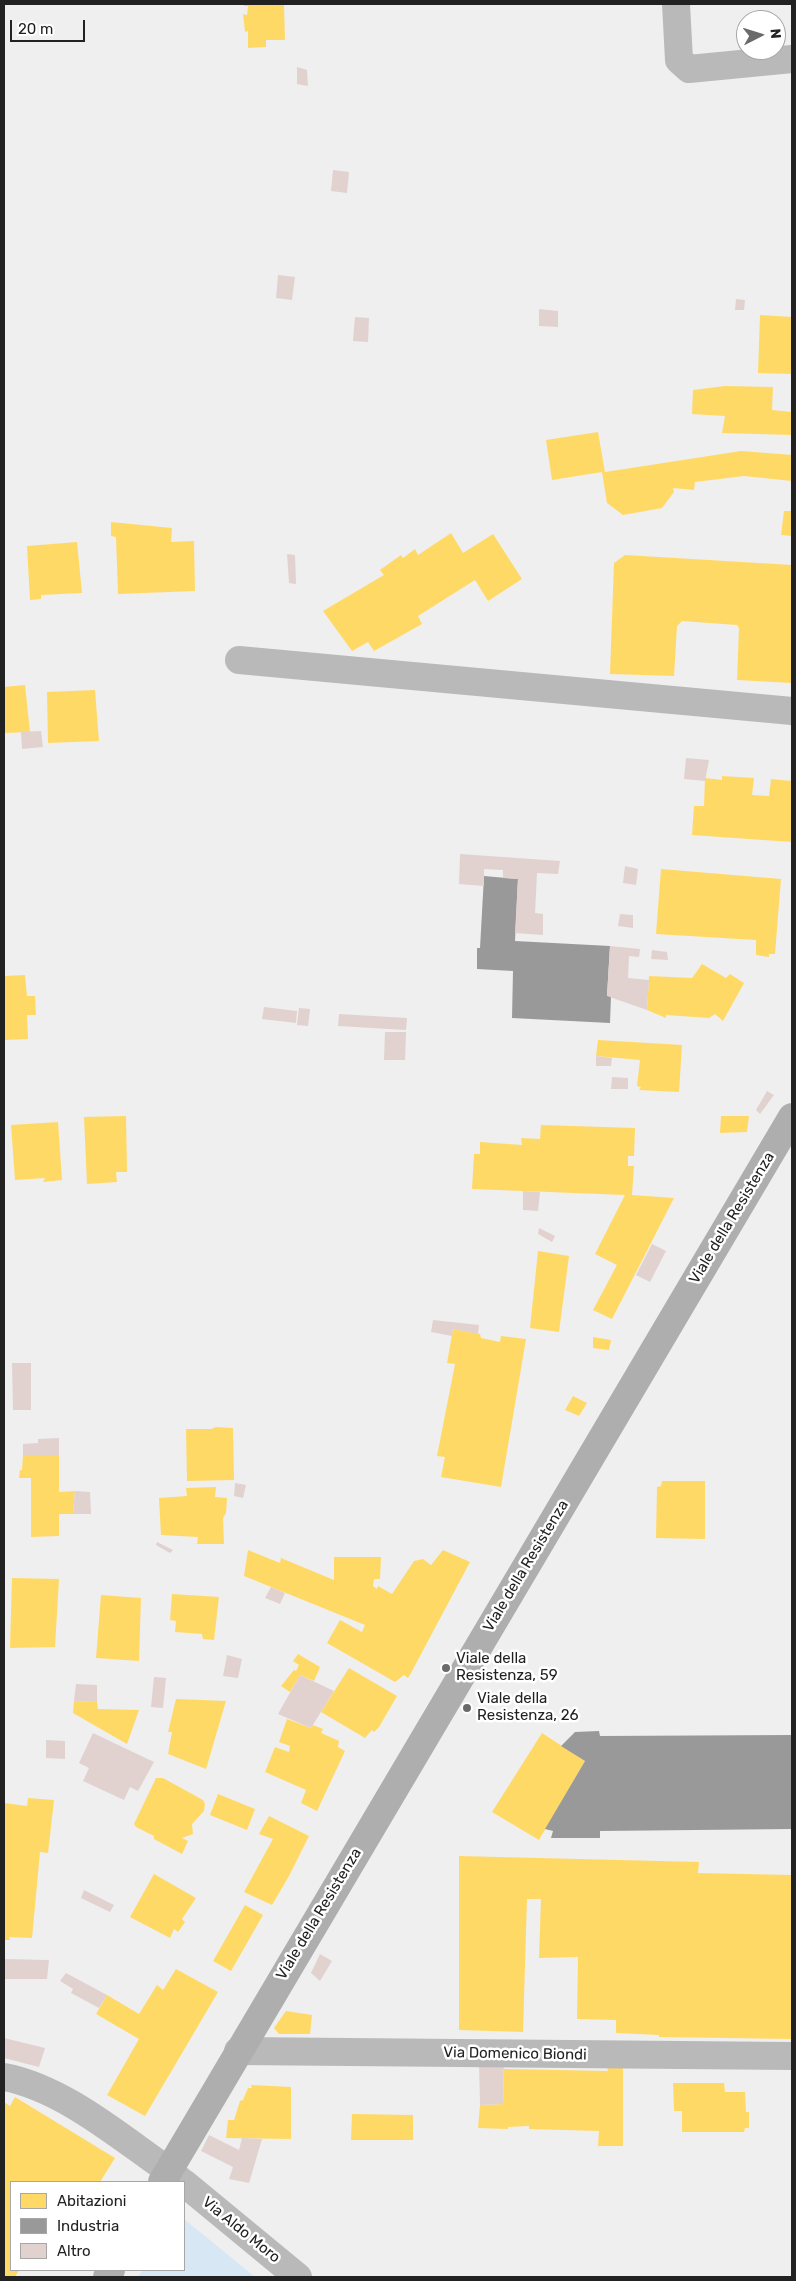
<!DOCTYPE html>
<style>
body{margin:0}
#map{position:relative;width:796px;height:2281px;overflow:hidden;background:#efefef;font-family:Rubik,sans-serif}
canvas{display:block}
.frame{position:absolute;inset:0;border:5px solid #222;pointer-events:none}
.legend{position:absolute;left:10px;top:2181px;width:175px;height:90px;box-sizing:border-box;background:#fff;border:1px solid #a7a7a7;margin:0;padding:6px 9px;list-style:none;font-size:15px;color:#222}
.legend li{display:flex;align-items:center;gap:10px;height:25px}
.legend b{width:25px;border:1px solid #a7a7a7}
.north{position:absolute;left:736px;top:10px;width:50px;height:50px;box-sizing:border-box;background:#fff;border:1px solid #a7a7a7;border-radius:50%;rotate:85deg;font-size:14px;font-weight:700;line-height:20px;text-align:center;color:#222}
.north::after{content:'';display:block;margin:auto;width:18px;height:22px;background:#6a6a6a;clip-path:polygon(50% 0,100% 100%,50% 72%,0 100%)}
.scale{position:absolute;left:10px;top:20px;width:75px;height:22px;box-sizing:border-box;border:2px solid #222;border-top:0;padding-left:6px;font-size:15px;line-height:18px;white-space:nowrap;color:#222;-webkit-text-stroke:4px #fff;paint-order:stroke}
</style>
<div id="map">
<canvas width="796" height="2281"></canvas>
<div class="frame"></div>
<ul class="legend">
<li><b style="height:14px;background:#ffd966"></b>Abitazioni</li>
<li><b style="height:14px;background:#999"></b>Industria</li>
<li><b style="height:14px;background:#e1d2d0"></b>Altro</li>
</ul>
<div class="north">N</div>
<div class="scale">20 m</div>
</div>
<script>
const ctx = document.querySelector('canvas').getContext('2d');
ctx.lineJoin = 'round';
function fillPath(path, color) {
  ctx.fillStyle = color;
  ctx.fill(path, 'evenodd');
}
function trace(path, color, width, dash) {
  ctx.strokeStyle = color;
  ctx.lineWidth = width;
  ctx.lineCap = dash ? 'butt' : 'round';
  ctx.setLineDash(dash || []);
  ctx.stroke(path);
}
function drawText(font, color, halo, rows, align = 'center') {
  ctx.font = font + ' Rubik,sans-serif';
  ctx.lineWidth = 5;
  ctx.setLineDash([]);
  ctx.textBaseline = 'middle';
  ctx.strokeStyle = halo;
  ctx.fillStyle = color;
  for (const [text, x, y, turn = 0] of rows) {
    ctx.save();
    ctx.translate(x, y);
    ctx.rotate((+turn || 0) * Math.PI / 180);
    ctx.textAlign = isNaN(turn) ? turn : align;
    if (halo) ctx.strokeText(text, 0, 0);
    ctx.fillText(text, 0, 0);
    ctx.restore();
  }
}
fillPath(new Path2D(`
 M184,2219L255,2277H138L143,2270H184Z`), '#d8e7f4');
fillPath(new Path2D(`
 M244,4H284L285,40H266V47L248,48V31L245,32L243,14L247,15L248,6H244Z
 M760,315L792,317V374L758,373Z
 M725,386L773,387L772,410L792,412V435L722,433L725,416L692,414L693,390Z
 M598,432L605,472L741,451L792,455V481L744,476L695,482L694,490L673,488L674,492L662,508L623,515L607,503L602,472L552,480L546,440Z
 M784,511H792V536L781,535Z
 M111,522L172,528L171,542L194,541L195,591L118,594L116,537L111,536Z
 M451,533L463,553L493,534L522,579L488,601L475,580L418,616L422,624L374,651L368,642L352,651L323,611L384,575L380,570L401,555L403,558L415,549L418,555Z
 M77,542L82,593L41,595V599L30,600L27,546Z
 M625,555L792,565V683L737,680L739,628L737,625L682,621L677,626L674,676L610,674L614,563Z
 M25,685L30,732L4,733V687Z
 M95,690L99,741L48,743L47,692Z
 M722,776L754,778L752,795L769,796L771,779L792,781V842L692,835L694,806H704L705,778L722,780Z
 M661,869L781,879L775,954H769V957L756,955V940L656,934Z
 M702,964L726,978L730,974L744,983L723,1021L715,1014L709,1018L666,1015V1018L647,1010L649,976L692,978Z
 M25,975L27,996H35L36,1015H27L28,1039L4,1040V976Z
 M598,1040L682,1045L679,1092L639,1090L641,1087L637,1086L640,1060L596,1056Z
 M126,1116L127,1172H116L117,1182L87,1184L84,1117Z
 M721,1116H749L747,1132L720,1133Z
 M58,1122L62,1180L43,1182L45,1178L15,1180L11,1125Z
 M541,1125L635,1128L634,1156H628V1166H634L632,1195L674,1198L612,1319L593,1310L617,1265L595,1254L625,1195L472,1189L474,1154H480V1142L522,1145L521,1138L540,1139Z
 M538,1251L569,1256L559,1332L530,1328Z
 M453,1329L480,1334L481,1338L500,1342L501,1336L526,1339L501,1487L441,1477L445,1457L437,1456L455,1364L447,1363Z
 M593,1337L611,1340L609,1350L593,1348Z
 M573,1396L587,1403L579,1416L565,1410Z
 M216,1427L233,1428L234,1480L187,1481L186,1429H211Z
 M23,1456H59V1492L75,1491L73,1514H59V1536L31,1537V1478H19L20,1470H22Z
 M662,1481H705V1539L656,1538L657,1487L661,1486Z
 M216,1487L215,1497L227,1498L226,1513L223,1518L224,1544H197L198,1537L161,1535L159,1498L187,1496L186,1488Z
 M248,1550L280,1563L281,1558L334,1580V1557H381L380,1579H374L373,1586L377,1589L378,1586L392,1594L414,1561L423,1559L431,1565L443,1550L470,1562L411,1673L408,1678L404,1675L395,1682L327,1643L340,1620L362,1632L365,1625L244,1576Z
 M12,1578L59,1579L55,1647L10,1648Z
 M172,1594L219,1597L214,1640L203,1639L202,1634L175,1632L176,1621L170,1620Z
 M101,1595L141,1598L139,1661L96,1658Z
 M298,1654L320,1667L314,1681L300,1675L290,1692L281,1686L294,1670L296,1671L299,1665L293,1661Z
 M349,1668L397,1696L379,1727L374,1732L372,1730L365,1738L321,1712Z
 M176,1699L226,1701L206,1769L168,1754L172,1732H168Z
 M74,1701L97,1702L98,1709L139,1710L127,1744L73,1713Z
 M287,1719L311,1728L313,1725L323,1729L321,1733L339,1741L338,1747L345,1751L317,1811L301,1803L306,1790L265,1772L275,1747L289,1752L290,1746L279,1742Z
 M542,1733L585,1761L539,1840L492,1812Z
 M156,1778H163L203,1800L205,1804L204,1811L192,1824L193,1834L182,1838L188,1841L182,1854L154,1839V1836L136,1827L134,1824Z
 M218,1794L255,1809L247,1830L210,1815Z
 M28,1798L54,1800L48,1853L40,1852L32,1938L9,1937L10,1940H4V1803L27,1806Z
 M269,1816L309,1836L289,1876L272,1905L244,1892L273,1839L259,1834Z
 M459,1856L699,1862L698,1873L792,1875V2039L659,2037V2035L616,2033V2020L577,2019L578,1957L539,1958L541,1899H527L523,2032L459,2030Z
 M154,1874L196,1898L182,1919L185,1922L178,1932L174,1929L170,1938L130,1917Z
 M245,1905L263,1915L231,1971L213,1961Z
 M176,1969L218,1992L145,2116L107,2095L139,2039L96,2014L107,1995L139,2014L157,1985L163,1990Z
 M286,2011L312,2015L310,2034H279L274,2028Z
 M607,2067H623V2146H598L599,2131L529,2129V2126L508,2127V2129L478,2128L480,2105L503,2104L504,2069L608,2071Z
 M673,2083H724L725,2092H745L746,2112H749V2128H745L744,2132H682V2111H674Z
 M251,2085L291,2087V2139L226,2138L228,2120H234L240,2101L243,2100L248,2088H252Z
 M15,2097L115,2158L100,2182H11V2270H19L15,2277H4V2102L10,2106Z
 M352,2114L413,2115V2140H351Z`), '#ffd966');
fillPath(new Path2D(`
 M484,876L518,879L515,941L610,946L607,996H611L610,1023L512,1018L513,971L477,969V948H480Z
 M599,1731L600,1736L792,1735V1829L600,1831V1838H551L553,1831L545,1829L585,1761L561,1746L575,1732Z`), '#999');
fillPath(new Path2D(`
 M297,67L307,70L308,86L297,84Z
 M333,170L349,172L347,193L331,191Z
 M278,275L295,277L292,300L276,298Z
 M736,299L745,300L744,310H735Z
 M539,309L558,311V327L539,326Z
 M355,317L369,318L368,342L353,341Z
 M287,554L295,555L296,584L289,583Z
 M41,731L43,747L22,749L21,732Z
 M686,758L709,760L705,781L684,779Z
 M460,854L560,861L558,874L537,873L535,913L543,914V935L515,933L518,879L503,878V870L484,869V886L459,884Z
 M625,866L638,869L636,885L623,883Z
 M620,914L633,915V928L618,926Z
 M610,946L640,949L639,957L629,956L628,978L649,980L647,1010L607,996Z
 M652,950L667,952L668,960L651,959Z
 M264,1007L297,1011L296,1023L262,1019Z
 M299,1008L310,1009L308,1026L297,1025Z
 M339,1014L407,1018L406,1030L338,1026Z
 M385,1032H406L405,1060H384Z
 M596,1056L612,1058L611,1066H596Z
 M612,1077L628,1078V1089H611Z
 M767,1091L774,1095L760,1114L756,1110Z
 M523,1191L540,1192L538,1211L523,1210Z
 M539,1228L555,1236L552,1242L538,1234Z
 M652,1244L666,1251L650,1282L636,1275Z
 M433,1320L479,1325L478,1334L453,1329L452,1336L431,1332Z
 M12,1363H31V1410H13Z
 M59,1438V1456H23V1444L38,1443V1439Z
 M235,1483L246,1485L243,1498L234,1496Z
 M75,1491L90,1492L91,1514H73Z
 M157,1542L173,1550L170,1553L156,1545Z
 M271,1587L285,1593L280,1604L265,1598Z
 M227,1655L242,1659L238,1678L223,1676Z
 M300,1675L334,1691L311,1728L278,1714Z
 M154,1677L166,1678L163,1708L151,1707Z
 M76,1684L97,1685V1702L74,1701Z
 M93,1733L154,1762L138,1791L130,1787L124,1800L83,1781L89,1768L79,1763Z
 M46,1740L65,1741V1759L46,1758Z
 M84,1890L114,1905L110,1912L81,1898Z
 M320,1954L332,1961L320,1981L311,1973Z
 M4,1959L49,1960L47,1979H4Z
 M66,1973L107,1995L99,2008L71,1993L73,1989L60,1981Z
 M4,2038L45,2048L39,2067L4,2058Z
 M479,2063L504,2064L503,2104L480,2105Z
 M209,2135L239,2150L242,2138L262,2139L249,2183L229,2179L233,2167L201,2151Z`), '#e1d2d0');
trace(new Path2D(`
 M676,4L679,60L689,69L792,59
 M239,660L792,711
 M238,2051L792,2056
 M4,2077C63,2088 120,2137 169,2171L182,2182
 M184,2183L298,2277`), '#b9b9b9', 28);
trace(new Path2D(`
 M162,2182L792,1117
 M107,2277L111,2270`), '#aeaeae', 28);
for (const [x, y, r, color] of [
 [446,1668,5,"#6a6a6a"],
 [467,1708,5,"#6a6a6a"]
]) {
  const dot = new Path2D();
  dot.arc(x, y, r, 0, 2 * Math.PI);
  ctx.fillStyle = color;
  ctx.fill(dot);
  trace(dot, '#fff', 2);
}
drawText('15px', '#222', '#fff', [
 ["Viale della Resistenza",732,1218,-59],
 ["Viale della Resistenza",526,1566,-59],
 ["Viale della Resistenza",319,1914,-59],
 ["Via Domenico Biondi",515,2054,1],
 ["Via Aldo Moro",241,2230,39]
]);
drawText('15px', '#222', '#fff', [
 ["Viale della",456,1659],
 ["Resistenza, 59",456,1676],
 ["Viale della",477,1699],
 ["Resistenza, 26",477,1716]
], 'left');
</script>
